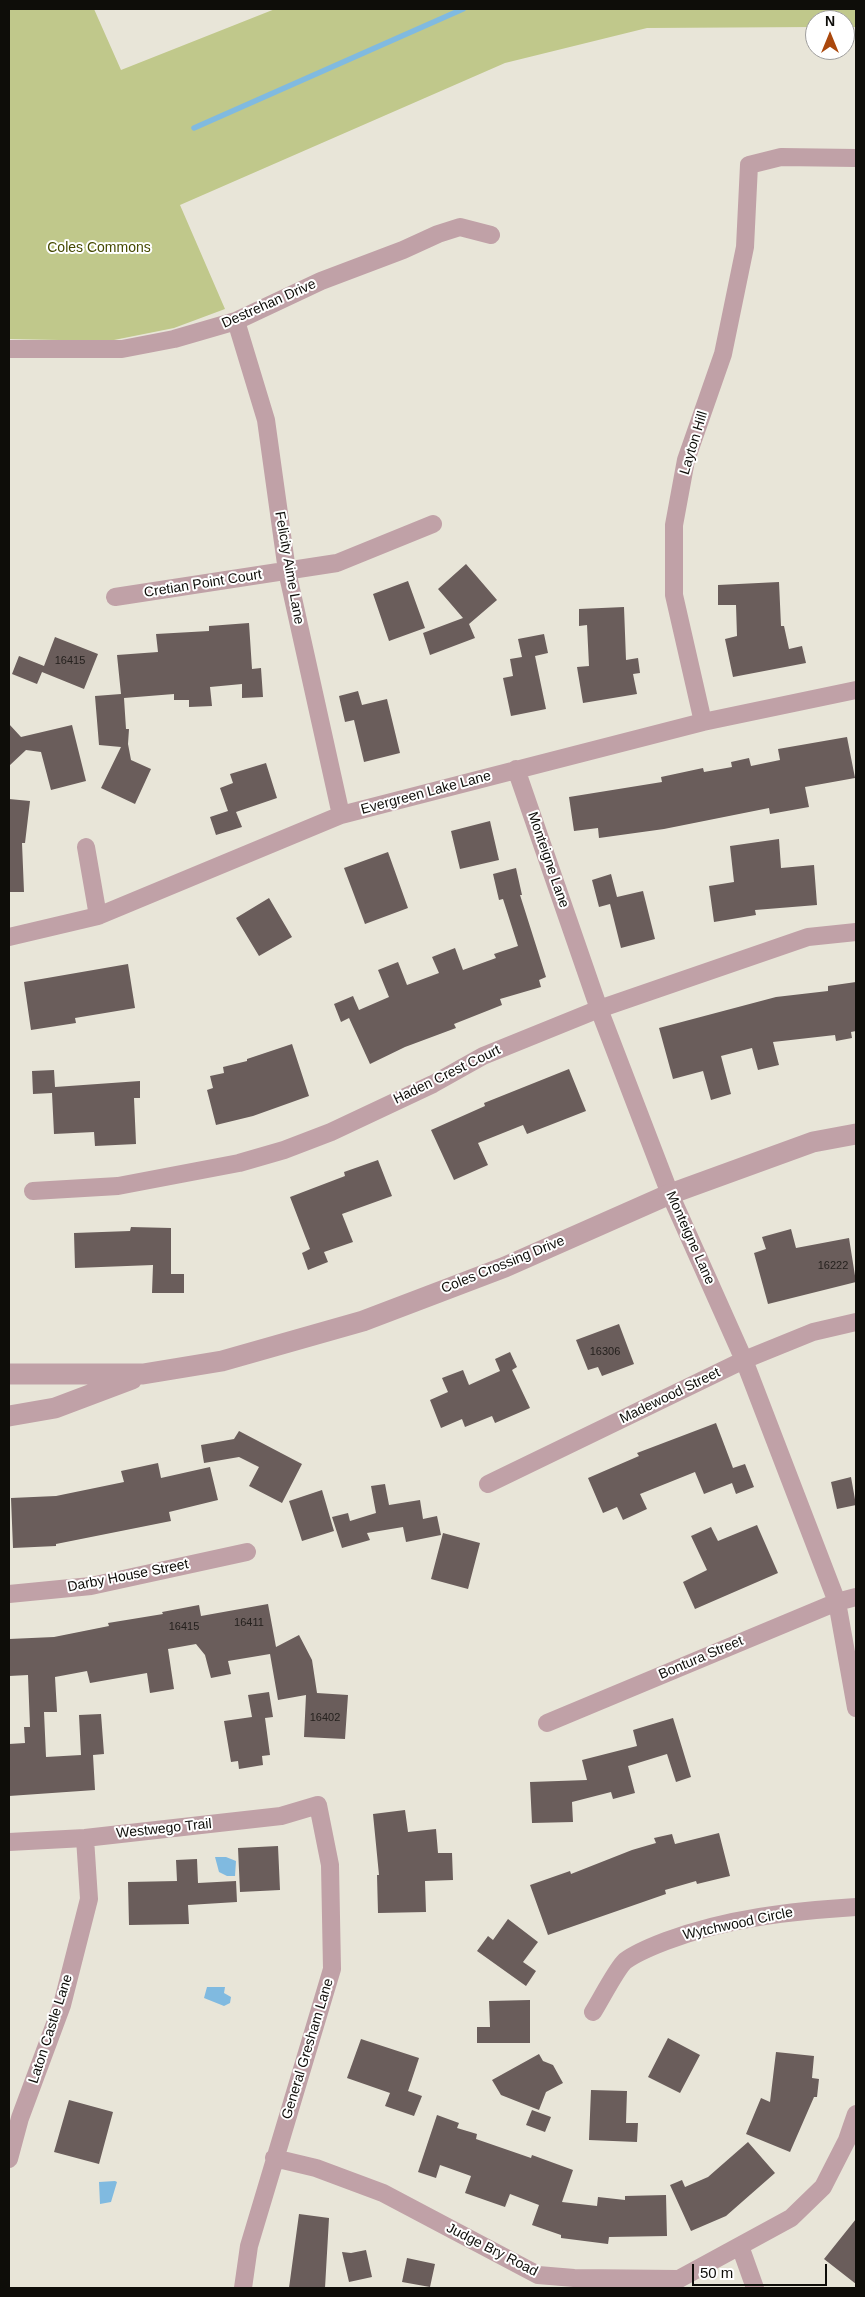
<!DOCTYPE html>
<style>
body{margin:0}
#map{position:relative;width:865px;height:2297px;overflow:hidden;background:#e8e5d8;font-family:Arial,sans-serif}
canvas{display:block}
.frame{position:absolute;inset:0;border:10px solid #0e0d09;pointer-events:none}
.north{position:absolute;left:805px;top:10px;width:50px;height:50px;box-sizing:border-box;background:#fff;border:1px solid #9f9e9d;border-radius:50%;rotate:0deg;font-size:14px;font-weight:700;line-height:20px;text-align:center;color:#0e0d09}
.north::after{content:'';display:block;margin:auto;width:18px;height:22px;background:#aa480d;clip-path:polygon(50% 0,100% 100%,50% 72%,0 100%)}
.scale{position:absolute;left:692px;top:2264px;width:135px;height:22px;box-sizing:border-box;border:2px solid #0e0d09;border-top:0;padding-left:6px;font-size:15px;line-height:18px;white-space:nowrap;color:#0e0d09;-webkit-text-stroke:4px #fff;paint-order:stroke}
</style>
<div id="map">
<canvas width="865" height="2297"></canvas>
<div class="frame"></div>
<div class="north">N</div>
<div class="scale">50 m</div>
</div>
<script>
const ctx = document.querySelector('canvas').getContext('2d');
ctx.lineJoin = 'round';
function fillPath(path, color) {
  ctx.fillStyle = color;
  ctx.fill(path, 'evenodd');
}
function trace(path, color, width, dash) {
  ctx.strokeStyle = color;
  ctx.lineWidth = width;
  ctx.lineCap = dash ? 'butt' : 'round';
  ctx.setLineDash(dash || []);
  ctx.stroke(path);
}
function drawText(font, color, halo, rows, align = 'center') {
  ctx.font = font + ' Arial,sans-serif';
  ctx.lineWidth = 4;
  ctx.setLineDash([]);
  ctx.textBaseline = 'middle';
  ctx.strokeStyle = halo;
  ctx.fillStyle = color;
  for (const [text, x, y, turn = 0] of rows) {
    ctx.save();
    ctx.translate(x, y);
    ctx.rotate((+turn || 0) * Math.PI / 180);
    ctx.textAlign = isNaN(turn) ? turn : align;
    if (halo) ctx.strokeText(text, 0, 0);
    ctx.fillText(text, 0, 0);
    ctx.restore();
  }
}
fillPath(new Path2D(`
 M9,9H94L121,70L275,9H856V27H845V20H815V27L647,28L505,63L180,205L225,309L174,328L109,341L9,339Z`), '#c0c88b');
fillPath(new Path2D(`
 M215,1857H226L236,1861L235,1876H227L219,1872Z
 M207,1987H225L224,1993L231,1997L230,2003L224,2006L204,1998Z
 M115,2181L117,2182L111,2202L100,2204L99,2182Z`), '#80bae0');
trace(new Path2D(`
 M194,128L463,9`), '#80bae0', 5.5);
fillPath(new Path2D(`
 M466,564L497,600L469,624L475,638L430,655L423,633L463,618L438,589Z
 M408,581L425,628L389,641L373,594Z
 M779,582L781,626H784L789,649L802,646L806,663L733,677L725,639L737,636L736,605H718V585Z
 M624,607L626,660L638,658L640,673L633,674L637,694L583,703L577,667L589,666L587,625L579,626V609Z
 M249,623L252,669L261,668L263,697L242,698V684L210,687L212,706L189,707V700H174V694L124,698L126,729H129L128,744L131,760L151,769L135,804L101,788L121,747L99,745L95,696L121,694L117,655L158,652L156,634L209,631V626Z
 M544,634L548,653L535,656L546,709L511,716L503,678L513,676L510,659L522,657L518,639Z
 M55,637L98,654L84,689L42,672L37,684L12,674L19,656L44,666Z
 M358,691L362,705L387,699L400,753L364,762L354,720L345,722L339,696Z
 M9,724L21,737L72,725L86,781L51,790L41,752L26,750L9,766Z
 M847,737L855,778L805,787L809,807L770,814L769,808L664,829L599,838L598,828L574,831L569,797L662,782L661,777L703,768L704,772L732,767L731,762L749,758L751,766L780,760L778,749Z
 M266,763L277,798L236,812L242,827L216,835L210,817L228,811L220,788L233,783L230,774Z
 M9,799L30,801L25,843H22L24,892H9Z
 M490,821L499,860L460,869L451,831Z
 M779,839L781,868L814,865L817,905L755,910L756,915L714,922L709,886L734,882L730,846Z
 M388,852L408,908L365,924L344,868Z
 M516,868L522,895H520L546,977L539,980L541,987L500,999L502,1005L454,1024L456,1028L405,1047L370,1064L349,1018L341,1022L334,1004L353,996L359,1010L389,997L378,970L398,962L407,985L439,973L432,957L455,948L463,970L496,958L494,954L518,946L503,899L499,900L493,874Z
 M611,874L617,897L643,891L655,939L621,948L610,904L599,907L592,880Z
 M269,898L292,937L259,956L236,918Z
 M128,964L135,1008L75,1018L76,1023L31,1030L24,982Z
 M856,982V1031L851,1032L852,1038L836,1041L835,1035L773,1042L779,1065L758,1070L752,1048L721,1056L731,1094L711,1100L703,1071L673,1079L659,1028L776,997L828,991V986Z
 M292,1044L309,1096L253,1116L216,1125L207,1090L213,1088L210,1076L224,1073L223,1067L247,1061V1059Z
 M569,1069L586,1111L527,1134L523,1125L478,1143L488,1165L454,1180L431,1130L485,1106L484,1103Z
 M54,1070L55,1087L140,1081V1098H134L136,1144L95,1146L94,1132L54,1134L52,1093L33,1094L32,1071Z
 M378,1160L392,1196L342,1214L353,1242L324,1252L328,1262L308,1270L302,1253L310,1249L290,1197L345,1176L344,1172Z
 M131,1227L171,1228V1274H184V1293H152L153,1265L75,1268L74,1233L130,1231Z
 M791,1229L796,1248L849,1238L856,1282L768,1304L754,1253L766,1249L762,1237Z
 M619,1324L634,1364L602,1376L598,1367L588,1370L576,1340Z
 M510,1352L517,1367L512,1370L530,1408L495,1423L492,1416L465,1427L462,1419L441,1428L430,1400L448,1392L442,1378L463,1370L469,1385L500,1371L495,1359Z
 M716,1423L733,1468L745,1464L754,1487L736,1494L732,1483L704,1494L695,1472L640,1494L647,1509L623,1520L617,1507L603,1513L588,1478L639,1456L637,1453Z
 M239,1431L302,1464L282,1503L249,1486L259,1467L239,1457L204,1463L201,1445L234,1439Z
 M158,1463L161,1478L210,1467L218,1500L169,1512L171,1521L56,1544V1546L13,1548L11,1498L56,1496L124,1482L121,1471Z
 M851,1477L856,1505L837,1509L831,1482Z
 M385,1484L389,1505L420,1500L423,1519L437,1516L441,1535L406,1542L403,1527L367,1533L370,1540L342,1548L332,1517L348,1513L350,1521L376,1513L371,1486Z
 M322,1490L334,1531L302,1541L289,1501Z
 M757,1525L778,1573L695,1609L683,1582L707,1570L691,1536L711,1527L718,1541Z
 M443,1533L480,1543L468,1589L431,1579Z
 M268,1604L276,1647L299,1635L312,1660L317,1693L348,1695L345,1739L304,1737L306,1695L278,1700L270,1654L228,1661L231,1674L211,1678L205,1655L196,1644L168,1649L174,1689L150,1693L147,1673L90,1683L87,1671L55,1677L57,1712H44L46,1757L81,1755L79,1715L101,1714L104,1754L93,1755L95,1790L9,1796V1744L25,1743L24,1727H30L28,1675L9,1676V1639L54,1637L109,1626L108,1623L163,1614L162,1612L199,1605L201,1616Z
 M269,1692L273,1717L265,1718L270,1755L262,1756L263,1765L239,1769L238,1761L231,1762L224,1721L252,1717L248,1695Z
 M673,1718L691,1777L676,1782L667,1754L628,1766L635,1793L613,1799L611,1792L572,1802L573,1822L532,1823L530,1782L587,1780L582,1760L637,1746L633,1730Z
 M405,1810L408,1832L436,1829L438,1853H452L453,1880L425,1881L426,1912L378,1913L377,1875H379L373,1814Z
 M719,1833L730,1876L697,1884L696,1881L665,1890L666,1894L548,1935L530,1885L570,1871L571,1874L632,1850L656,1843L654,1838L672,1834L675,1844Z
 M278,1846L280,1890L240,1892L238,1848Z
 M197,1859L198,1883L236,1881L237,1902L188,1905L189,1924L129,1925L128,1882L177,1881L176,1860Z
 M508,1919L538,1942L523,1962L536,1971L526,1986L477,1951L488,1936L493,1940Z
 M530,2000V2043H477V2027H490L489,2001Z
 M668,2038L700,2055L680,2093L648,2077Z
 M361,2039L419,2058L408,2091L422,2096L414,2116L385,2106L390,2093L347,2078Z
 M776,2052L814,2056L812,2078L819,2079L817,2097H814L790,2152L746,2134L761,2098L770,2102Z
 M539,2054L543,2061L553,2065L563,2083L546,2092L539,2110L501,2095L492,2080Z
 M591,2090L627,2091L626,2123H638L637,2142L589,2140Z
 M69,2100L113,2112L99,2164L54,2152Z
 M532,2110L551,2117L545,2132L526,2125Z
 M437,2115L459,2123L457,2128L477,2134L476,2139L531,2158L532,2155L573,2170L562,2202L597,2206L598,2197L625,2200V2196L666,2195L667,2236L609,2237L608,2244L561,2238V2235L532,2225L539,2205L510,2194L505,2207L465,2193L471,2176L440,2165L436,2178L418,2172Z
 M748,2142L775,2173L726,2216L691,2231L670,2185L682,2180L685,2187L708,2177Z
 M299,2214L329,2218L325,2288H289Z
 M856,2219V2284L824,2259Z
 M366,2250L372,2277L349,2282L342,2252L351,2253Z
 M407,2258L435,2264L430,2287L402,2282Z`), '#6a5d5b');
trace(new Path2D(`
 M236,321L266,420L287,571L341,815
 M9,349H122L174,339L236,321L321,281L403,250L438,234L460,227L491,235
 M115,597L337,563L433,524
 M703,722L674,595V525L686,460L723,354L745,247L749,165L781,157L856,158
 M516,769L599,1009L670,1194L744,1360L837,1602L856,1708
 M86,847L98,916
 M9,937L98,916L341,815L703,722L856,690
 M33,1191L118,1186L239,1163L284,1150L331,1132L433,1084L483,1056L599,1009L808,937L856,932
 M488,1484L744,1360L813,1332L856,1322
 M9,1594L91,1586L247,1552
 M547,1723L837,1602L856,1597
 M9,1842L85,1838L281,1816L318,1805L330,1865L332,1969L249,2246L243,2288
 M593,2012C600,2001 617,1968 625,1961C637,1952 653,1946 666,1941C727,1918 792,1911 856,1907
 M274,2158L316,2168L383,2193L538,2275L574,2278L679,2279L791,2218L823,2187L847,2140L856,2114
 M9,2159L20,2118L62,2005L89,1899L85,1838
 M740,2246L755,2288`), '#c0a1a7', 18);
trace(new Path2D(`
 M9,1374H143L222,1361L363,1321L505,1267L670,1194L813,1142L856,1134
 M9,1416L55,1408L132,1379`), '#c0a1a7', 21);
drawText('11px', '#25211e', null, [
 ["16415",70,661],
 ["16222",833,1266],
 ["16306",605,1352],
 ["16411",249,1623],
 ["16415",184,1627],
 ["16402",325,1718]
]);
drawText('14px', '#454a00', '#fff', [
 ["Coles Commons",99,248]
]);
drawText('14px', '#0e0d09', '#fff', [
 ["Destrehan Drive",269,304,-24],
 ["Layton Hill",694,443,-73],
 ["Felicity Aime Lane",289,568,80],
 ["Cretian Point Court",203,584,-9],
 ["Evergreen Lake Lane",426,793,-15],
 ["Monteigne Lane",548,860,71],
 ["Haden Crest Court",447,1075,-26],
 ["Monteigne Lane",690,1238,66],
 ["Coles Crossing Drive",503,1265,-22],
 ["Madewood Street",670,1396,-26],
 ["Darby House Street",128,1576,-11],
 ["Bontura Street",701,1658,-23],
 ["Westwego Trail",164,1829,-6],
 ["Wytchwood Circle",738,1924,-12],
 ["Laton Castle Lane",51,2029,-72],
 ["General Gresham Lane",308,2049,-73],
 ["Judge Bry Road",492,2250,27]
]);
</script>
